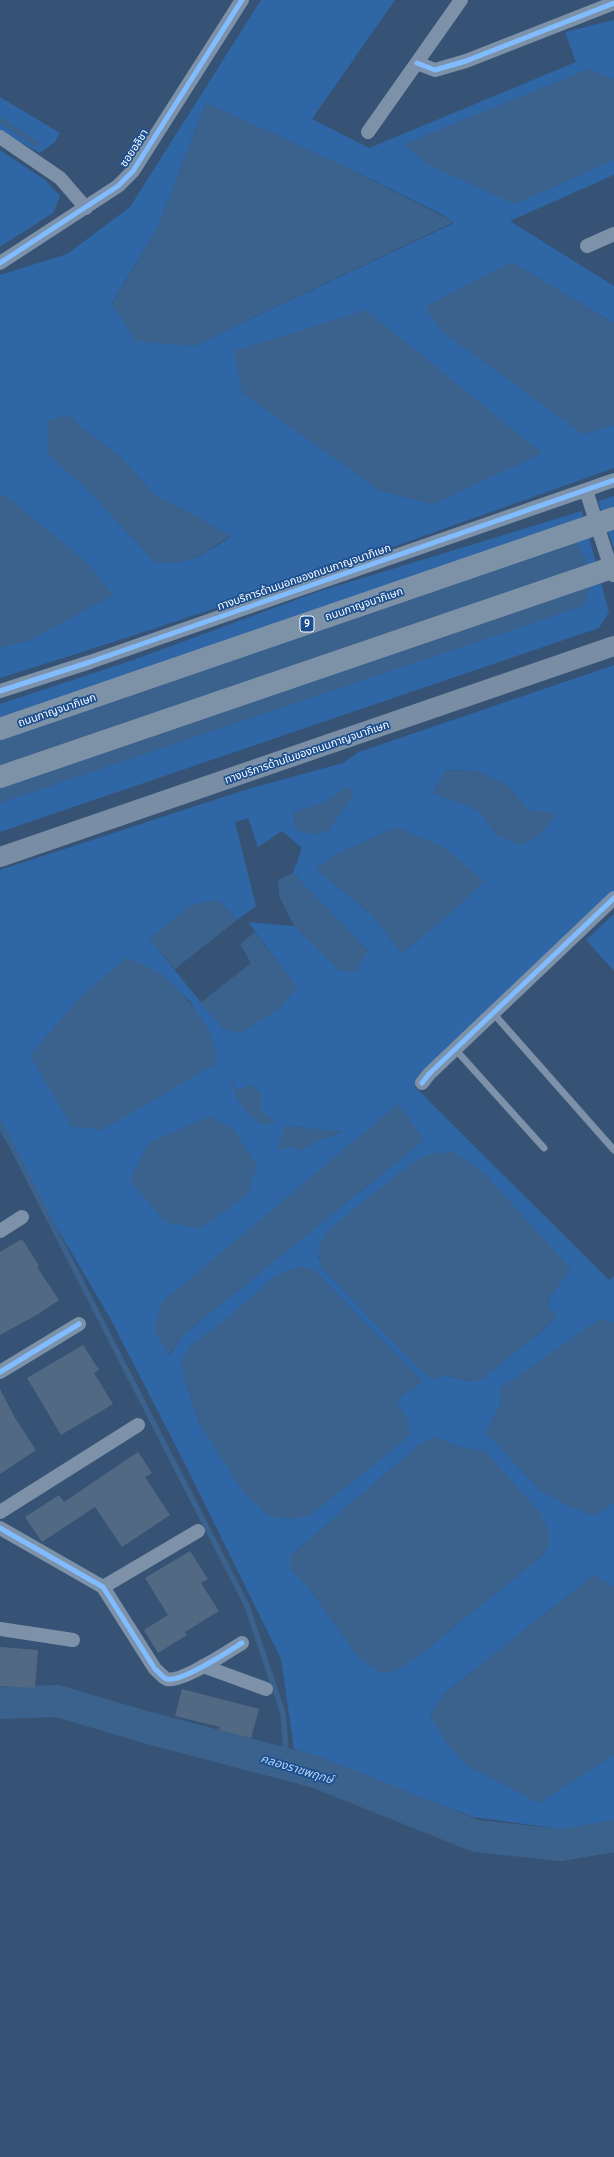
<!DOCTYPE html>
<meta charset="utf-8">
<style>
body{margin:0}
canvas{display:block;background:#365274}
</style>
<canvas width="614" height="2157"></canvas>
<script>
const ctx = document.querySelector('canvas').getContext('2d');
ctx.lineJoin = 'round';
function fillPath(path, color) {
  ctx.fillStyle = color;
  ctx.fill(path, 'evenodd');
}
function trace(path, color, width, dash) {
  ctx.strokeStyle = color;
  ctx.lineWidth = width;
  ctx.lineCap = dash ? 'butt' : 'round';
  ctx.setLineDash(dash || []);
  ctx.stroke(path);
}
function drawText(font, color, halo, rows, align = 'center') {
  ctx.font = font + ' Ubuntu,"Noto Sans Thai",sans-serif';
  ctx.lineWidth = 3.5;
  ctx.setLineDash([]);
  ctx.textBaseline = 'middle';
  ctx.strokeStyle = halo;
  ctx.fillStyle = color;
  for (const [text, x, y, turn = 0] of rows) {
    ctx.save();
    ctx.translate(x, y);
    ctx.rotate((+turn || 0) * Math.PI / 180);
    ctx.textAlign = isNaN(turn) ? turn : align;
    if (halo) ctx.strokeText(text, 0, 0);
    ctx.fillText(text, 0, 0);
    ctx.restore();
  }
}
fillPath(new Path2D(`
 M261,0H395L312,119L369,148L576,62L565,32L614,20V175L510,221L614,286V323L511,262L583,434L614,425V468C411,541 207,614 0,678V647L31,640L10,500L0,494V275L67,254L130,207ZM206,103L344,166L443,215L454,223L193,346L112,303L158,227ZM243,393L541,453L433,504L381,491ZM69,415L82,428L122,458L155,496L191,513L230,537C199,557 192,564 155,562L91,493Z
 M0,97L60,133L55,142L40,153L0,131Z
 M0,150L45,180L60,196L53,213L0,247Z
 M614,496V550L598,501Z
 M582,511L609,612L599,628L0,832V704L133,660L317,592Z
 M614,665V892L415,1087L609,1280L614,1276V1323L600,1319L581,1333L501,1404L486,1432L541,1491L573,1508L594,1515L614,1503V1587L594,1575L445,1693L430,1716L468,1766L539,1803L614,1754V1825L577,1831L473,1817L294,1749L281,1659L189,1472L110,1318L0,1131V870L248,789L343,763L359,752ZM445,770L476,771L506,784L528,810L557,814L498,836L478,810L433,793ZM324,802L296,829L293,813ZM248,818L258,847L282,831L302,848L293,873L368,951L340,971L294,926L248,922L297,987L225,1030C198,1001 175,969 149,939L218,900L237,920L256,906L235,822ZM316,869L451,913L402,953L372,915ZM160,974L190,1001L212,1038ZM231,1081L238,1091L261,1094V1111L275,1122L239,1101ZM398,1105L424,1140L183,1335L170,1355L154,1330ZM285,1126L342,1132L331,1137L320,1138L302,1151L295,1147ZM318,1256L571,1269L551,1295L547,1306L557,1316L541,1332L480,1380L466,1381L416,1366L323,1269ZM298,1267L313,1269L423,1382L402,1395L397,1402L410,1433L402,1442L309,1516L200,1425L184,1377L190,1346ZM433,1437L464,1448L485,1451L549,1544L543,1555L423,1652L358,1657L310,1589L290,1568V1556L419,1445Z
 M614,914V971L586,940Z`), '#2f66a5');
fillPath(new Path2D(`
 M589,69L614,79V160L515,204L428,165L404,144Z
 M206,103L344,166L454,222L193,346L135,341L112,304L158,227Z
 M511,262L614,323V425L583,434L441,331L425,307Z
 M366,310L542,453L433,504L381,491L242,393L234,351Z
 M69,415L82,428L122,458L155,496L191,513L230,536C200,556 192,564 155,562L91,493L48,454L47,421Z
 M0,494L10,499L88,563L113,595L31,640L0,647Z
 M567,527L586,559L591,586L583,606L0,803V717Z
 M445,770L476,771L506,784L528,810L557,813L539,836L520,845L498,836L478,810L433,793Z
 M348,786L354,795L327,832L313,835L296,829L293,813L324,802Z
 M395,827L441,845L484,881L451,913L402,953L372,915L316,869L335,855Z
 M293,873L368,951L356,972L340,971L294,926L279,896L278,880Z
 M218,900L237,920L175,969L149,939L190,905Z
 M255,932L297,987L280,1008L241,1033L225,1030L200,1003L251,963L240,944Z
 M127,957C138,963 150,967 160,974C181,989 226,1038 214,1065L102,1130L71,1126L30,1055L81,996Z
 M229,1079L238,1091L251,1084L261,1094V1111L275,1122L264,1125C242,1113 239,1101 229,1079Z
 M398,1104L424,1140L183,1335L169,1355L154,1330L162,1302Z
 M211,1116L235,1131L257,1166L247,1195L200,1229L165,1222L130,1180L149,1142Z
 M285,1126L343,1132L331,1137L320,1139L302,1151L295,1147L277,1150Z
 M453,1152L484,1173L571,1269L551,1295L547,1306L557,1316L541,1332L480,1380L466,1381L448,1375L432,1379L416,1366L323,1269C316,1253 318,1244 328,1230L413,1162L432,1153Z
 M298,1267L313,1269L423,1382L402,1395L397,1402L407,1419L410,1433L402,1442L309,1516L291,1519L270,1517L244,1493L200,1425L184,1377L182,1360L190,1346L230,1316L276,1275Z
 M600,1319L614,1323V1503L594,1515L573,1508L541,1491L486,1432L501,1405L499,1389Z
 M433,1437L464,1448L485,1451L540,1513L549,1531V1544L543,1555L423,1652L393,1673L379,1672L358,1657L310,1589L290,1568V1556L419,1445Z
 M594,1575L614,1587V1754L539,1803L468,1766L446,1743L430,1716L445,1693Z`), '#3b618d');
trace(new Path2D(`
 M0,120L37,144
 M0,1123L247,1606L283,1713L287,1764`), '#3b618d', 5.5);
trace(new Path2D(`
 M0,1703L57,1701L149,1728L316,1772L476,1836L561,1845L614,1836`), '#3b618d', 32);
fillPath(new Path2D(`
 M22,1239L39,1266L37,1267L59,1300L38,1314L0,1335V1252Z
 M83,1345L99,1370L94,1373L113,1404L61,1435L27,1378Z
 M0,1389L15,1418L36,1450L0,1474Z
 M138,1452L152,1473L145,1477L170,1515L122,1547L95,1507L42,1542L25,1517L59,1495L64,1502Z
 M190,1551L208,1579L201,1583L219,1611L185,1632L187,1635L158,1653L144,1630L168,1615L145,1578Z
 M0,1647L38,1650L35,1688L0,1686Z
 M182,1689L259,1709L251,1738L219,1730L220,1727L175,1716Z`), '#526984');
trace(new Path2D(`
 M493,1013L614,1150
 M455,1049L544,1148`), '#7d92a8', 7);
trace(new Path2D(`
 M417,63L435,70L466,61L614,3
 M368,132L461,0
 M0,137L60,178L86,208
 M587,246L614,234
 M0,263L118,186L133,171L242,0
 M586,490L613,575
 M0,691L90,662L614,480
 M422,1083L429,1074L614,898
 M0,1231L22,1217
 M0,1372L79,1324
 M0,1512L138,1425
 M0,1528L103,1587L155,1669C159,1672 163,1678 167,1679C181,1683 229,1651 242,1643
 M103,1587L198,1531
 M0,1629L73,1640
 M203,1666L266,1689`), '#7d92a8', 14);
trace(new Path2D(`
 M0,857L614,646`), '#798da4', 20);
trace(new Path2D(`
 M0,729L614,518
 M0,777L614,567`), '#7e92a7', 22);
trace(new Path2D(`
 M417,63L435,70L466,61L614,3
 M0,263L118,186L133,171L242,0
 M0,691L90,662L614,480
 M422,1083L429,1074L614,898
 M0,1372L79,1324
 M0,1528L103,1587L155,1669C159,1672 163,1678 167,1679C181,1683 229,1651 242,1643`), '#80bcff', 5);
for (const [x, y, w] of [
 [307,624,14]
]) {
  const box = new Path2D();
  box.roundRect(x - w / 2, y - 8, w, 16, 3);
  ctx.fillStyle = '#1b4f8f';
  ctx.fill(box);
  trace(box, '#fff', 1);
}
drawText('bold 10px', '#fff', null, [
 ["9",307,624]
]);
drawText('11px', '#fff', '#1b4f8f', [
 ["ซอยอลิชา",134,148,-57],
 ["ทางบริการด้านนอกของถนนกาญจนาภิเษก",304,577,-19],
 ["ถนนกาญจนาภิเษก",364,604,-19],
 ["ถนนกาญจนาภิเษก",57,710,-19],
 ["ทางบริการด้านในของถนนกาญจนาภิเษก",307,752,-19]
]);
drawText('italic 12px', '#b5d3f5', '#1b4f8f', [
 ["คลองราชพฤกษ์",297,1769,17]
]);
</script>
